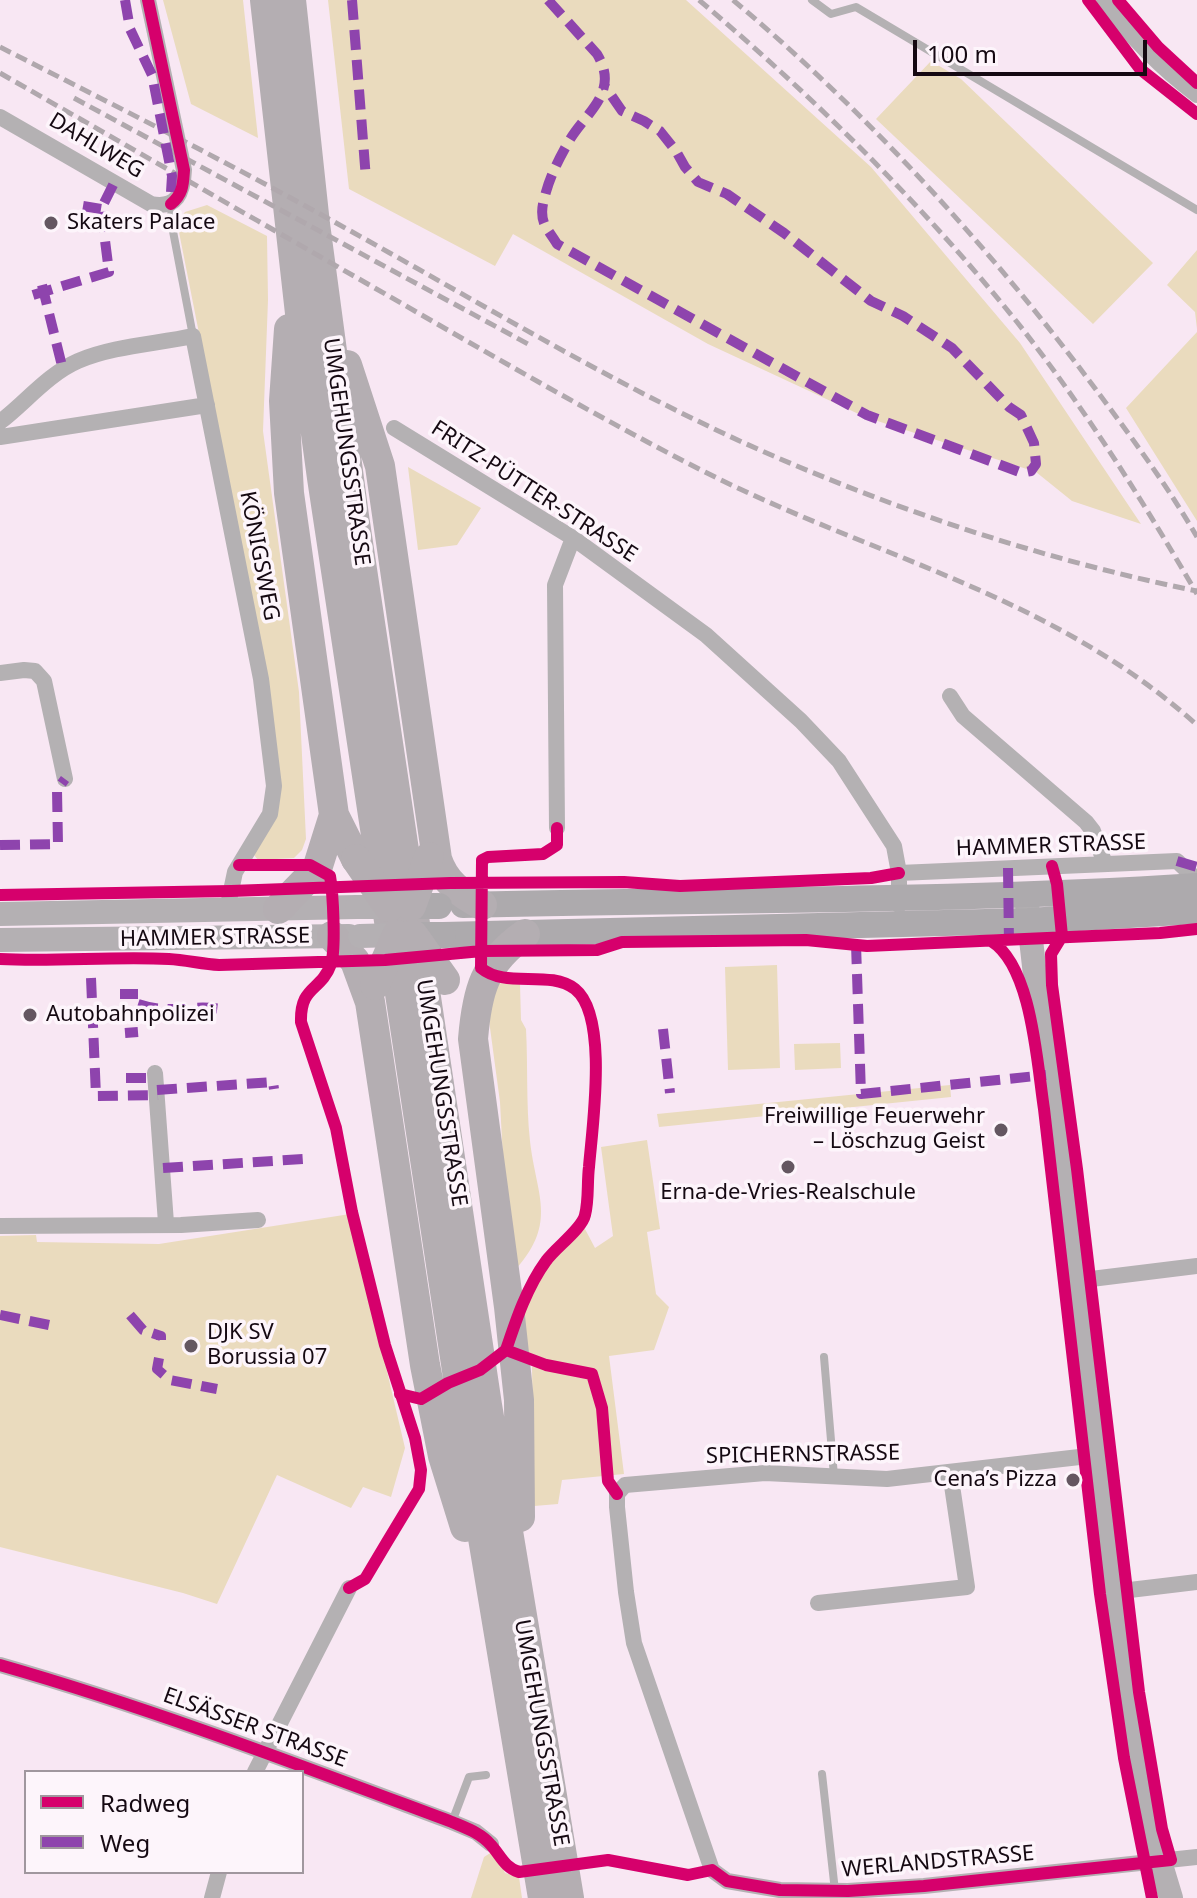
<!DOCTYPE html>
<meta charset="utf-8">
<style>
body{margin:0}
#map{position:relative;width:1197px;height:1898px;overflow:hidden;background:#f8e7f3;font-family:"Noto Sans",sans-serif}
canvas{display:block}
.legend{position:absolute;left:24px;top:1770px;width:280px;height:104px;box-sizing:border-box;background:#fdf5fb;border:2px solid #a0979e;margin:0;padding:10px 14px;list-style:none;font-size:24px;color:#150912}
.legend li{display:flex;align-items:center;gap:16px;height:40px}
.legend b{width:40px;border:2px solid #a0979e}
.scale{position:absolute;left:913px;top:40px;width:234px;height:36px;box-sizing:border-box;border:4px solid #150912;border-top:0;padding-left:10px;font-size:24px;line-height:28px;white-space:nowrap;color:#150912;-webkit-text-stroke:6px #fdf5fb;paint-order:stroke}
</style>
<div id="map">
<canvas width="1197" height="1898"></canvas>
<ul class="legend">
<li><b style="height:10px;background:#d6006c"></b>Radweg</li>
<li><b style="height:10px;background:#8e44ad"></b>Weg</li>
</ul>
<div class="scale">100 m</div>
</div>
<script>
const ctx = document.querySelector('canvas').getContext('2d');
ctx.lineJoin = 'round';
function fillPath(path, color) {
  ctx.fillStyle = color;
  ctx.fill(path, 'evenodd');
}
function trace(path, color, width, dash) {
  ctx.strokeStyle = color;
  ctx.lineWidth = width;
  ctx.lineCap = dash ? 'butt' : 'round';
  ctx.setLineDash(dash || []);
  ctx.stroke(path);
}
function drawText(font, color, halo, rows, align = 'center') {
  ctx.font = font + ' "Noto Sans",sans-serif';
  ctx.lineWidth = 7;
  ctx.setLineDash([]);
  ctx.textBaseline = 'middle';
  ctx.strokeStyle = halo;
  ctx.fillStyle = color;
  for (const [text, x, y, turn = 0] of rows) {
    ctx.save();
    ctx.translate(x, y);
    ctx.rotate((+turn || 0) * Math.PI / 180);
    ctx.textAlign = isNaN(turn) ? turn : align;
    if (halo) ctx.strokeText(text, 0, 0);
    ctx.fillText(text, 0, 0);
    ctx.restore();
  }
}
fillPath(new Path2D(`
 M163,0H243L258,138L191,104Z
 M328,0H686L871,167L1020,343L1141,524L1072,501L1036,472L865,417L708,344L513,234L495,266L349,189Z
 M931,61L961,79L1153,263L1093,324L876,119Z
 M207,205L267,236L268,300L263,431L299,692L306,839L302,850L294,858L258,860L254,855L276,815L267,677L177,222L185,212Z
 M1197,250V329L1195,312L1167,285Z
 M1197,332V521L1126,408Z
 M408,467L481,508L457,545L418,550Z
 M777,965L780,1068L728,1070L725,967Z
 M493,983L520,984L521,1020L526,1029C528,1066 526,1104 530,1141C536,1195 558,1222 516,1269L504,1178L500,1102L488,1013Z
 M840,1043L841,1068L795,1070L794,1044Z
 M950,1085L951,1097L659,1127L657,1114Z
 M647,1140L660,1229L647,1232L656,1294L669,1307L654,1350L609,1356L624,1474L562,1480L558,1504L534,1506L532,1367L540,1359L523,1353L514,1335C529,1295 547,1255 580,1228L585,1229L595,1248L613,1236L601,1147Z
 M350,1214L405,1448L391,1497L363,1487L351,1508L277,1475L217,1604L183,1593L0,1547V1236L36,1235L37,1242L159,1244Z
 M495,1850L505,1873L519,1877L522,1898H471L484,1857Z`), '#eadbbe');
trace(new Path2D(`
 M812,0L831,14L856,7L1197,210
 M171,204L172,226L193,336
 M824,1357L834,1476
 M822,1774L835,1891
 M452,1822L469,1777L486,1775`), '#b4b1b3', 8);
trace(new Path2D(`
 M1104,0C1128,35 1163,70 1197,95
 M0,117L151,204C177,209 183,193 184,170L148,0
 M0,422C25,403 48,374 78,361C113,346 156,344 193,336L261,679L274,786L270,814L235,872L227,910
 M394,428L573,538L706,635L801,721L839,761L894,846L899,873V905
 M0,437L207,405
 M0,673L24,670L35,671L44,681L65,779
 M950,696L963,716L1086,822L1093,831L1105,864
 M557,828L555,585L573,538
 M899,873L1177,861L1197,880
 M155,1073L166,1223
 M0,1226L181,1225L258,1220
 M1075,1281L1197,1266
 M1097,1455L887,1479L765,1473L625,1485L617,1494V1507L626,1592L634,1643L712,1870L727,1881L780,1890L848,1891L924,1886L1197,1857
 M1113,1592L1197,1582
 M818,1603L967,1587L950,1472
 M0,1665C154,1709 302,1766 452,1822L476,1832L491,1844
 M255,1772L349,1588
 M212,1898L219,1872`), '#b4b1b3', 16);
trace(new Path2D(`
 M1027,904L1036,984L1056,1112L1130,1726L1152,1835L1171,1898
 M0,914L357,907
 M0,940L349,936`), '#b4b0b3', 24);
trace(new Path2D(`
 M463,905C708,899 952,902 1197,886
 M443,935L1028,921L1197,911`), '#adaaad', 26);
trace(new Path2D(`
 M265,0L302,331L322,478L476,1496L543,1898
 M291,0L315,224L354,516L487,1405L569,1898
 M289,329L284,401L289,493L334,815L356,859
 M347,365L380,466L437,859C445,883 460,893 482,905
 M278,909L317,869L334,815
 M332,936L355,961L370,1002L425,1365L443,1456L465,1527
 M520,1517L519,1400L509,1307L473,1039C477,991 484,963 525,934`), '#b4aeb2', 30);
trace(new Path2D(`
 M699,0C815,98 922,204 1017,322C1084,407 1143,501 1197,594
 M733,0C862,108 977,234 1079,367C1120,422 1163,478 1197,537
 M0,47C116,106 233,165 347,229C484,305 618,387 762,451C901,512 1048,561 1197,591
 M0,73C129,147 258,221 387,295C493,356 597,417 705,472C875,558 1051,594 1197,725
 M74,98L528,344`), '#b0a8ad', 5, [12, 6]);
trace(new Path2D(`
 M357,907H389
 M360,936L397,935`), '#b4b0b3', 24);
trace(new Path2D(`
 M411,906H439
 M413,935H443`), '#adaaad', 26);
trace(new Path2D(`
 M356,859L389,907
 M411,906L429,857
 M413,935L445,980
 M375,985L397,935`), '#b4aeb2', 30);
trace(new Path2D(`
 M125,0L130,29L152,75L172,176L171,192
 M352,0L366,179
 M548,0L597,54C620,92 587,111 569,141C560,157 551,174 546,192C543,203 540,212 544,223C547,230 553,237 557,244L867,415L1022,473L1031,471L1036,464L1034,443L1021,415L1009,407L952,348L903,316L871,301L784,233L727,194L698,182L685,167L676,151L660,131L644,121L622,111L604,85
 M83,206L101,209
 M42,285L63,370
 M33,295L109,272L101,209L114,183
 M0,845L58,844L57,790L65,779
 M1177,861L1197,867
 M1008,868L1009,944
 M856,944L861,1094L1046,1075
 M91,978L96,1096L158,1095
 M120,994H138
 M138,1004C171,1015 190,1004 221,1009L222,1014
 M663,1029L670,1093
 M125,1033L138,1032
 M126,1078H156
 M157,1090L273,1082L274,1089
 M163,1168L303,1159V1165
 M0,1315L54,1326
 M130,1315L143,1330L161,1336V1340
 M159,1358L157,1369L170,1380L217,1389`), '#8e44ad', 10, [20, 10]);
trace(new Path2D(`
 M148,0L184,170C183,185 183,194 171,204
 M1088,0L1140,69L1197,114
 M1118,0L1158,47L1197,83
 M557,828V845L543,854L488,857L482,860L481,968C506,989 549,969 575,989C609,1016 592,1128 589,1167C587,1182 589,1200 585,1215C582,1229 555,1248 546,1261C527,1287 516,1320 506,1350L546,1365L592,1374L602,1408L608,1481L617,1494
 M239,865H310L330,876C333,893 336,949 331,964C321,992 300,985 301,1022L336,1128L352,1212L385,1345L415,1438L421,1470L419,1489L387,1542L365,1579L349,1588
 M0,895L231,891L450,883L624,882L680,886L871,878L899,873
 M991,941C1032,966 1037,1064 1044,1109L1100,1594L1124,1758L1152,1898
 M0,959C56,962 113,956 169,959C186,960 202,964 219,965L385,960L482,951L597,950L622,942L806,940L867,946L1160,933L1197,929
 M400,1394L421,1399L448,1383L480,1370L506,1350
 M0,1665C154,1709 302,1766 452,1822C466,1828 481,1833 491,1845C501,1856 504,1867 519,1872L608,1860L688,1875L712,1870L727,1881L780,1890L848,1891L924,1886L1171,1860L1162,1829L1139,1692L1077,1169L1052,985L1051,954L1062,936L1057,884L1052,866`), '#d6006c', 12);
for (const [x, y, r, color] of [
 [51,223,8,"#645761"],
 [30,1015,8,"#645761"],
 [1001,1130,8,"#645761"],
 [788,1167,8,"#645761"],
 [191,1346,8,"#645761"],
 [1073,1480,8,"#645761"]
]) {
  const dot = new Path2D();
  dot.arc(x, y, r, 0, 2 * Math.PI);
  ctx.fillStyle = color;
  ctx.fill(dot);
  trace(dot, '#fdf5fb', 3);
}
drawText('22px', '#150912', '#fdf5fb', [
 ["DAHLWEG",96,146,31],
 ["UMGEHUNGSSTRASSE",346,452,82],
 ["FRITZ-PÜTTER-STRASSE",534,492,33],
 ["KÖNIGSWEG",259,556,79],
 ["HAMMER STRASSE",1051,846,-2],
 ["HAMMER STRASSE",215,938,-1],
 ["UMGEHUNGSSTRASSE",441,1093,81],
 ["SPICHERNSTRASSE",803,1455,-1],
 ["ELSÄSSER STRASSE",255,1728,20],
 ["UMGEHUNGSSTRASSE",541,1733,80],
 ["WERLANDSTRASSE",938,1862,-5]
]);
drawText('22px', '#150912', '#fdf5fb', [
 ["Skaters Palace",67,223],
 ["Autobahnpolizei",46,1015],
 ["Freiwillige Feuerwehr",985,1117,"right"],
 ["– Löschzug Geist",985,1142,"right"],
 ["Erna-de-Vries-Realschule",788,1193,"center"],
 ["DJK SV",207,1333],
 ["Borussia 07",207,1358],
 ["Cena’s Pizza",1057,1480,"right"]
], 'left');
</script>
